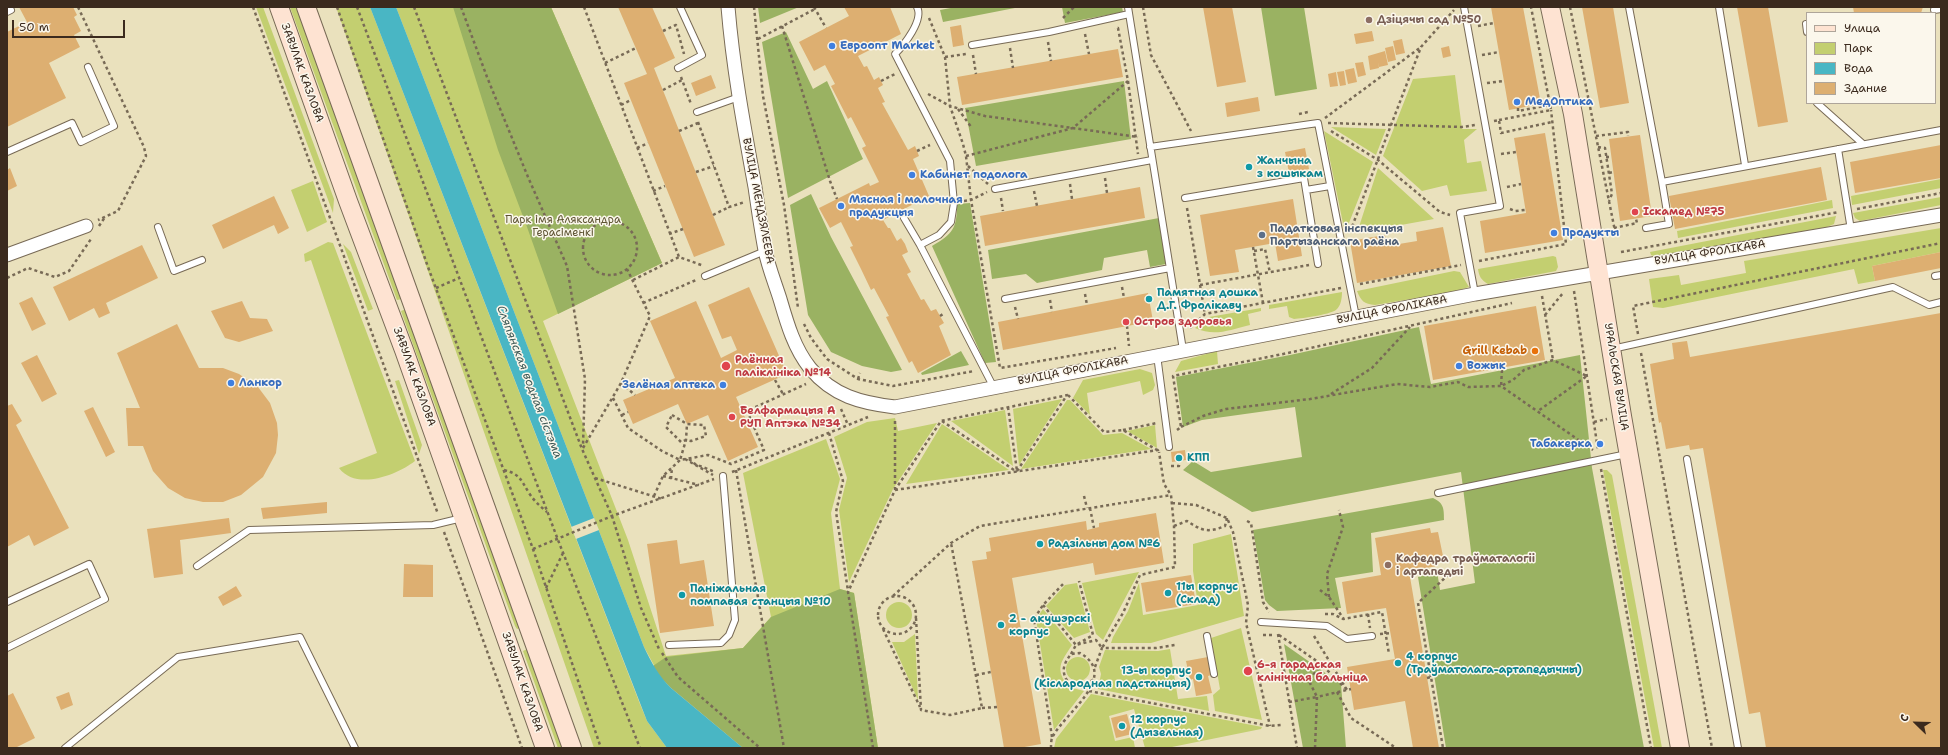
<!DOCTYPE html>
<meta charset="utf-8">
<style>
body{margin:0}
#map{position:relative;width:1948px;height:755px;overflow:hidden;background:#eae1bd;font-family:"Shantell Sans",sans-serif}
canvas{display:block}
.frame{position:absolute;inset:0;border:8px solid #3b2a1e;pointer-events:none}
.legend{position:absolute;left:1806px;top:12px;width:130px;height:92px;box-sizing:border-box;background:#fbf7ec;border:1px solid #aea59a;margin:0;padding:5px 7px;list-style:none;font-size:12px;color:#3b2a1e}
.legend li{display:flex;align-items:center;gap:8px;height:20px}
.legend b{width:20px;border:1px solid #aea59a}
.north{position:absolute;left:1896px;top:703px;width:40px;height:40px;-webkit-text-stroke:3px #fbf7ec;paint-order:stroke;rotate:293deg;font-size:11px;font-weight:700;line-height:16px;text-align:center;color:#3b2a1e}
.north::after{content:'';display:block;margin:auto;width:14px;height:18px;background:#3b2a1e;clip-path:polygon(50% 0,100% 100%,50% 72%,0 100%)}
.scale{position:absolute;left:12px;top:20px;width:113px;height:18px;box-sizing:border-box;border:2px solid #3b2a1e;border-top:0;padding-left:5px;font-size:12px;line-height:14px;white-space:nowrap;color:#3b2a1e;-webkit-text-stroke:3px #fbf7ec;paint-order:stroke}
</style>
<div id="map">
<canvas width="1948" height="755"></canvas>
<div class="frame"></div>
<ul class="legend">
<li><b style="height:5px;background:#fee3d2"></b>Улица</li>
<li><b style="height:11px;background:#c3cf70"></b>Парк</li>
<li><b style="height:11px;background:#49b6c4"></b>Вода</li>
<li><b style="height:11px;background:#ddaf71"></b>Здание</li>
</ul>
<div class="north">С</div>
<div class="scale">50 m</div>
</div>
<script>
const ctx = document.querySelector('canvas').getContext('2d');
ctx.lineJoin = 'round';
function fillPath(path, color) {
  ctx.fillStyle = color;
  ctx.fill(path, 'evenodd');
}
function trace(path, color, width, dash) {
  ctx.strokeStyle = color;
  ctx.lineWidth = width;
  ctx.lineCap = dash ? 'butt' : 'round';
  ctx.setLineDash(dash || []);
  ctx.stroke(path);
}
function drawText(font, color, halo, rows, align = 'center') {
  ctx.font = font + ' "Shantell Sans",sans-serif';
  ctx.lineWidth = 3;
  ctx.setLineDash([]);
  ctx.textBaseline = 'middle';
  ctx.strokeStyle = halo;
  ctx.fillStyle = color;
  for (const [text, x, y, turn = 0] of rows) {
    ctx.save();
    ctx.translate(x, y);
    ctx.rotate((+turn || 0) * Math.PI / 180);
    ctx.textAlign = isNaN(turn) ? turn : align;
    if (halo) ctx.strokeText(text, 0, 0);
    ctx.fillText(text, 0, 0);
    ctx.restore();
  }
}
fillPath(new Path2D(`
 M256,7H263L334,199L333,213Z
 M290,7H296L402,299L397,300Z
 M336,7H370L640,704L647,721L667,748H594Z
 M396,7H551L662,263L543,321L628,540L666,656L743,648L771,617L743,473L826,439L840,479L831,513L840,589L854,593L878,748H743L661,678L644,647Z
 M1455,75L1462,129H1477L1464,140L1467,163L1481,161L1487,191L1450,196L1447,185L1422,191L1383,156L1413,79Z
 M1331,127L1386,129L1376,155Z
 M1324,131L1373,162L1345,233Z
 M1378,168L1434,219L1357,233Z
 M1941,179V188L1852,205L1851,196Z
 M313,181L327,222L307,232L291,190Z
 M1941,197V205L1860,221L1855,218L1853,213Z
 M1832,200L1833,208L1678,238L1677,231Z
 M1836,216L1834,224L1827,227L1657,257L1651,255L1650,252Z
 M1941,228V252L1872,266L1875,281L1858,284L1854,269L1663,308L1653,307L1649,279L1679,275L1681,285L1746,273L1744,261Z
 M328,242L333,243L415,461C397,475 356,491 339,468L377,453L311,260L305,262L304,254Z
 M343,244L351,252L373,309L368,311Z
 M1553,256L1556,257L1558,267L1556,271L1488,284C1481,280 1479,276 1478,269Z
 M1454,271L1460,272L1469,287L1453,292L1375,305C1364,304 1361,301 1357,291Z
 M1342,292C1342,298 1341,306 1336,310C1328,315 1304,318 1294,319L1289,317L1287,306L1269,309V305Z
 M1261,308V311L1248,314L1250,325C1229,330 1215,337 1195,328L1209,317Z
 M406,309L520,628L517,629L515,626L401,311Z
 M1217,351L1218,364L1175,372L1181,361Z
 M1140,369L1152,373L1155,385L1153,390L1143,395L1140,381L1087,393L1090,415L1073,398L1083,380Z
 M399,380L422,445L419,454L395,381Z
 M1062,399L1019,465L1013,409Z
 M1067,400H1070L1103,435L1122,433L1151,449L1021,469Z
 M1005,410L1013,466L951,421Z
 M895,418L898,431L937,423L893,489L849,582L839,510L847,478L834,437L867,422Z
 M942,424L1009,470L906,484Z
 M1155,425L1157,448L1127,431Z
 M1603,470H1607L1612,475L1662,748H1654Z
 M1231,534L1244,616L1151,643H1111L1113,637L1128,611L1139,583L1143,615L1198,605L1193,571V544Z
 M1139,572L1103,640L1096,634L1082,583Z
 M1077,583L1090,632L1074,638L1046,606L1065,585Z
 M886 615a13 13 0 1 1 26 0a13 13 0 1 1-26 0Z
 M1043,609L1072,645C1061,662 1054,669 1069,687L1084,691L1054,730L1036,619Z
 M1241,628L1262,720L1215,711L1213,695L1220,689L1211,638Z
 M915,634L918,700L892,642H904Z
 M529,648L564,748H558L523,651Z
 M1170,649L1178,699L1207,696L1209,711L1098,689L1101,674L1099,667L1105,650L1158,651Z
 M1066 669a12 12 0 1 1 24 0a12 12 0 1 1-24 0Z
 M1091,694L1262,727L1261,729L1167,748H1145L1134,709L1109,716L1115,741L1133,737L1135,748H1054L1056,739Z`), '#c3cf70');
fillPath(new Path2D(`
 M453,7H551L662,263L558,314L527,227L498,150Z
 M758,7H799L760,23Z
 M956,7H1020L943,22L940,10Z
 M1062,7H1122L1123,12L1065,23Z
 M1261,7H1304L1317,89L1275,96Z
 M786,32L813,89L827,81L863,159L788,198L762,42Z
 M1124,81L1131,139L976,166L965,108Z
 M811,194L831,237L902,370L891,372L862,366L831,352L808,315L790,205Z
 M970,203L996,362L985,363L932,246C953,234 957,228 957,204Z
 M1159,218L1166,264L1150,267L1147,250L1104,258L1102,270L1037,283L1026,274L992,279L988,250Z
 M1419,327L1431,384L1580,355L1592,468L1644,748H1446L1418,577L1437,571L1440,590L1475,583L1461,472L1252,512L1183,470L1193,461L1211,472L1302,457L1295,407L1202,420L1183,427L1176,377L1290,355Z
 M961,351L969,365L922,375L921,373Z
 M1433,498C1444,503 1444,509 1444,520L1371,533L1373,572L1335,578L1341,608L1277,611L1269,605L1265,600L1253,530Z
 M840,589L854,593L878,748H743L671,688L661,678L653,666L666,657L743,648L771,617Z
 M1284,644L1341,684L1346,748H1303Z`), '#9ab262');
fillPath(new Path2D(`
 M370,7H396L644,647C651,662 659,676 671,688L743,748H667L647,721Z`), '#49b6c4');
fillPath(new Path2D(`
 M594,518L599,530L576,539L571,527Z`), '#eae1bd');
fillPath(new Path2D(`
 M19,7H73L77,15L74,17L81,31L74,35L80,47L49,63L66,98L7,127V32L27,22Z
 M618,7H652L675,58L654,68L725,245L694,257L624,83L647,74Z
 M844,7H890L901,34L858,56L864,67L867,66L874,80L879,77L883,85L878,88L885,102L882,103L908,150L915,146L919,156L913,159L929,196L883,220L888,228H890L897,241L901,238L905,244L908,252L902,255L911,272L907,274L921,300L924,299L931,311L936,309L944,323L939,326L951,355L918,373L912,361L909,363L886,317L889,316L874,288L871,290L861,269L850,247L853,246L841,222L830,228L819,208L869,183L870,186L879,182L862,148L866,146L851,117L848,119L831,86L835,84L825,65L814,71L799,42L849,16Z
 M1203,7H1232L1246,82L1217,87Z
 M1491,7H1523L1541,104L1509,110Z
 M1582,7H1613L1629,103L1600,108Z
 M1737,7H1768L1788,122L1758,127Z
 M1853,7H1923L1921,13H1854Z
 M961,25L964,45L953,47L950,27Z
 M1372,31L1374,41L1356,44L1354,34Z
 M1402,39L1405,53L1396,55L1393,41Z
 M1393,46L1396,60L1388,62L1385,48Z
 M1449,46L1451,56L1443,58L1441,48Z
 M1118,49L1123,77L962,105L957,77Z
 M1385,51L1388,65L1379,67L1378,62L1379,68L1370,70L1368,56Z
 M1363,62L1366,75L1358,77L1355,63Z
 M1354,68L1357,82L1348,84L1345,70Z
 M1344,71L1346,85L1340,86L1337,72Z
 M1336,72L1338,86L1330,87L1328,74Z
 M711,75L716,88L696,96L691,83Z
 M1258,97L1260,111L1227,117L1225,103Z
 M1545,133L1563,240L1485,253L1480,221L1526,213L1514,138Z
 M1640,135L1652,216L1620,221L1609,139Z
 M1941,145V178L1855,193L1850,162Z
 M1305,148L1309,169L1289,173L1285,152Z
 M1821,167L1827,200L1675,229L1669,196Z
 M10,168L17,186L7,191V170Z
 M1140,187L1145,218L985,246L980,216Z
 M274,196L289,228L278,234L274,225L223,249L212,225Z
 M1293,199L1302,256L1278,261L1275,243L1235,250L1239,272L1210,276L1200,215Z
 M1443,227L1451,266L1357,283L1350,241L1385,235L1387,246L1417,241L1416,232Z
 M142,245L158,278L106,303L110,313L99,318L94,308L69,321L53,287Z
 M1941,252V268L1875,281L1872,266Z
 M749,287L787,374L736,397L758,447L728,461L708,415L687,424L678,404L633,424L623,400L675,378L650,321L696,301L721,358L737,350L731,336L722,339L708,305Z
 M1148,293L1153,321L1003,350L998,322Z
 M32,297L46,324L32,331L19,303Z
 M242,301L250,318L267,319L273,331L239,342L225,338L211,311Z
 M1536,306L1545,360L1433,380L1424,326Z
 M1941,313V748H1766L1760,712L1749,714L1703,448L1690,450L1689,445L1666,449L1661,422L1659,423L1650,364L1674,359L1672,343L1687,341L1690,357Z
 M177,324L199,368H223L239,374L258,387L270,403L277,423L278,435L276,453L263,477L241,495L223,502H203L185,498L168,488L153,471L143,446H128L126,408H140L117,353Z
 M37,355L57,394L42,402L21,363Z
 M12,404L22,421L16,425L69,528L34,546L29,535L7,547V406Z
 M93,407L115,452L106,457L84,411Z
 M1185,450L1186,460L1172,462L1171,452Z
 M327,502V513L263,519L261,508Z
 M1156,513L1164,563L1095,575L1093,563L1012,578L1041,744L1019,748H1004L972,561L987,559L986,552L991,551L989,538L1086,521L1087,530L1099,527V523Z
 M229,518L231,533L180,540L183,574L154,578L147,529Z
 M1430,528L1431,533L1438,532L1443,556L1435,558L1437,566L1409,571L1439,748H1413L1405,701L1354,710L1347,667L1395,659L1386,608L1347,614L1342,582L1381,575L1375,538Z
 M677,540L680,564L704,560L714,626L660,633L647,544Z
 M404,564L433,565V597H403Z
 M1191,575L1196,604L1146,612L1141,583Z
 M236,586L242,596L223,606L218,597Z
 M1208,657L1211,675L1208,676L1212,693L1196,696L1193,679L1190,680L1186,661Z
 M69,692L73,705L61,710L56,697Z
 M13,693L35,738L15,748H7V696Z
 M1127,714L1132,734L1116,738L1111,718Z`), '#ddaf71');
const lane = new Path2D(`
 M917,7C924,20 904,45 895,54L950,161L954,203L951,222L939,235L920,245L993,386
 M1128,7L1183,350
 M1464,7L1500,206L1460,213L1475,294
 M1629,7L1662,182L1941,130
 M1719,7L1745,165
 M1934,10L1941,9
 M7,12L11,10
 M1806,24L1807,32
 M972,45L1049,32L1129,14
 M678,68L702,55L680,7
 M1817,103L1863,144
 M697,112L739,97
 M1150,147L1318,123L1356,317
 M1838,149L1851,230
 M7,152L72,123L81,142L114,126L88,67
 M995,189L1152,160
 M1306,190L1330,186
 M1185,198L1304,178L1318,264
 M904,218L920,245
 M158,227L174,271L202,260
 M1646,228L1669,224L1662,182
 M705,276L765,251
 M1935,276L1941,275
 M1005,299L1170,268
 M1612,349L1893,287L1929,305L1941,302
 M1157,355L1169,447
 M1687,459L1738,748
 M1438,493L1627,454
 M197,566L249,530L433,525L462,518
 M7,602L89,564L105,599L7,648
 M1261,622L1327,626L1347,639L1372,636
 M1207,636L1214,674
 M669,645L721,643L729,635L735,620L723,476
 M65,748L178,657L300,637L355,748`);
const street = new Path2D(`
 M728,7C733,68 744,127 755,187C758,208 761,229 765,250C768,266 775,283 780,299C787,323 794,348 810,368C833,396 861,403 895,407L1475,294L1941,215
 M7,255L86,226`);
const secondary = new Path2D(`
 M279,7L348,201L404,350L545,748
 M306,7L572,748
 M1550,7L1573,114L1622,416L1680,748`);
trace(lane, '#786a56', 8);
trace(street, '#786a56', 15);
trace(secondary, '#786a56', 20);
trace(new Path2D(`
 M78,7L144,147L146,156L118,211L98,220
 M253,7L438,514
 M337,7L428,267L533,549L601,748
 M357,7L558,540L640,748
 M414,7L582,449L612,516L641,608L659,649
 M461,7L487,77L528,177L567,266L585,379L583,446
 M584,7L679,257L704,266
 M754,7L763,96L784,205L798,308
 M814,7L826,28
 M1143,7L1151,55L1191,131
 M1570,7L1616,236
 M929,18L945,57L950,106L985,116L1138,137
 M1063,18L1074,7
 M782,26L830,181L837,199
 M1478,26L1494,23
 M663,31L676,25L684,54
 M1085,34L1089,54
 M758,39L815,9
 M1048,42L1051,61
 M1010,48L1013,68
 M973,55L976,74
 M1482,55L1499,52
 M945,57L966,54
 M605,63L636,48
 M681,77L691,104
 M881,81L895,74
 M1128,81L1138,154
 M1487,83L1504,81
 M663,90L682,80
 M928,94L950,106L963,144L966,156L971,200L1000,368L1116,348
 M621,105L631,100
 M1518,108V111L1550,105
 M958,109L972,128
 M1299,114L1308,112L1309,113
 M1325,118L1421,47
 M1499,120L1551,110L1531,7
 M1494,121L1499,120L1501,133L1552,122
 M698,122L729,207L745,202
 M1328,123L1462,127L1475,125
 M679,131L698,123
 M1331,131L1378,160L1440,212L1450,215
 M1596,136L1628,132V136
 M1598,147L1605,148L1612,194L1609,201
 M637,148L648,143
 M917,151L930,145
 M1501,154L1516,152
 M966,156L1073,128L1128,81L1118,28L1115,29
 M1606,157H1611
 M968,166L988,184
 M696,172L714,166
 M1609,173L1613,172
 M1105,178L1107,193
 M1070,184L1072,199
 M1507,187L1521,184
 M653,191L665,186
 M1034,191L1037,206
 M1001,198L1003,211
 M964,201L971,200L987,192
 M1187,208L1205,314
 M1510,209L1515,211L1525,210
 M1857,209L1941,193
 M713,215L729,207
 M583 248a27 27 0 1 1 54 0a27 27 0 1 1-54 0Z
 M99,226L105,217
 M1614,228L1637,223L1636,219
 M1350,232L1421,47L1454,10
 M669,234L683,229
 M1253,247L1263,303
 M1254,251L1265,249L1270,273
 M1621,252L1839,212
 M1479,261L1566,244L1551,110
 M7,278L28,268L55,277L69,271L91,239
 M633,280L679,257
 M1360,284L1461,265
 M1200,285L1309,265
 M1122,287L1124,298
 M436,288L459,278
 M1574,291L1598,450
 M1085,294L1087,305
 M1542,296L1553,360
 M1050,300L1052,312
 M643,303L696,280
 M1015,307L1018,319
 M1545,315L1563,293
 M940,316L943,314
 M804,324L811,338L827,359L858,379L893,386L974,371
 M1127,326L1129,346
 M1190,328L1205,314L1341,288
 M1638,334L1633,306L1941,243
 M1641,353L1712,748
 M1502,370L1501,386L1513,380L1524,370L1553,360L1587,376L1538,411
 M858,379L860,373
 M775,380L783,394
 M621,383L635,395
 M1331,394L1372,368L1410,327
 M1068,395L1104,432L1123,430L1157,450
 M613,398L628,428L662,451L680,460L686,440L687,424
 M1008,407L1017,471
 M841,409L848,425
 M622,415L628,412
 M672,415L687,424L704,425L706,436L691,441L686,440L681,442L666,427Z
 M895,421V490
 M942,421L1017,472
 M1594,422L1607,419
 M1181,427L1203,416L1226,409L1310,399L1397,384L1430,387L1458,382L1468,387L1501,386L1593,450
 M1123,430L1157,423
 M1177,430L1181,427L1173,376L1288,353L1512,303
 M829,433L843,481L836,512L848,591
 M583,448L621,383L650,316L627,269
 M685,459L713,475
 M689,459L695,464L715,472
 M1171,466H1179V461
 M1601,469L1651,748
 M504,470C520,474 521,480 529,493C534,501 540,506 547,512
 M736,470L784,748
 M1017,471L1067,395
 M732,472L868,417
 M663,476L699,485
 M595,478L662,499
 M671,479L672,467
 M895,490L1158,450L1159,449
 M654,496L663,476L680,460L708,455L731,464L764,450L747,411L806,384
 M1084,496L1087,508
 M1172,503L1196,505L1227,518L1233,532L1248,605L1246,623L1270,726
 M1090,508L1094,528
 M1247,521L1251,523L1263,602L1269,612
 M1174,526L1187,521C1202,531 1208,533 1225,526L1227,518
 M444,532L522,748
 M533,549L612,516L714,479
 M546,588L563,553
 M1320,590L1329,597L1343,618
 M878 615a19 19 0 1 1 38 0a19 19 0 1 1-38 0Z
 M893,596L951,543L980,526L1171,495
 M1329,597L1327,574L1343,527L1339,510
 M1043,605L1076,645L1093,635L1079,581
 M1325,614H1333L1343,619L1382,612L1389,654
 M1368,614L1370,628
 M916,618L921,710L950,715L982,708L951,543
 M883,629L920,707
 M1278,634L1297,748
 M1380,634L1391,633
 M1263,635H1274
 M1279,635L1321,664L1345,688
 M1314,636L1347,690
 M662,653L678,677L760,748
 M1071,654L1076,645L1096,640L1102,648L1123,613L1140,575L1175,567L1174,526L1171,495L1164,484L1159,452
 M1095,667L1102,648H1156L1175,645
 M976,675L991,672
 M1431,677L1418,603L1449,574
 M1427,678L1431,677L1443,748
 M1089,691L1270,726L1281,725
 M1337,692L1351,718L1396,748
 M1289,702L1317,697L1309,681L1321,664
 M982,708L997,707
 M1052,737L1034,619L1043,605L1064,583
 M873,748L848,592L895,490L941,421L1068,395
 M1051,748C1051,744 1051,739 1053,736C1066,712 1120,676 1080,653L1071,654C1062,666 1061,673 1070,685C1081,687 1086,685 1095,678
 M1315,748L1317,697L1351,689`), '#786a56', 2.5, [3, 3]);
trace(lane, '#fff', 6);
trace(street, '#fff', 13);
trace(secondary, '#fee3d2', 18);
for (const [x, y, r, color] of [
 [1369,20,4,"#8d6e63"],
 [832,46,4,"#3f7fe0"],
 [1517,102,4,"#3f7fe0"],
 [1249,167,4,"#0f9aa8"],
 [912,175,4,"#3f7fe0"],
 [841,206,4,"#3f7fe0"],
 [1635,212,4,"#e0444e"],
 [1554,233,4,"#3f7fe0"],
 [1262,235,4,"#5c6f8a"],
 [1149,299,4,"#0f9aa8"],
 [1126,322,4,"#e0444e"],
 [1535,351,4,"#e8710a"],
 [726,366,5,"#e0444e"],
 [1459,366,4,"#3f7fe0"],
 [231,383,4,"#3f7fe0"],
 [723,385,4,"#3f7fe0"],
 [732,417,4,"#e0444e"],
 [1600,444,4,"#3f7fe0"],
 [1179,458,4,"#0f9aa8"],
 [1040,544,4,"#0f9aa8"],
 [1388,565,4,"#8d6e63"],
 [1168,593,4,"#0f9aa8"],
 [682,595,4,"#0f9aa8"],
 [1001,625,4,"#0f9aa8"],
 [1398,663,4,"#0f9aa8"],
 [1248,671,5,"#e0444e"],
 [1199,677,4,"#0f9aa8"],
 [1122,726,4,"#0f9aa8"]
]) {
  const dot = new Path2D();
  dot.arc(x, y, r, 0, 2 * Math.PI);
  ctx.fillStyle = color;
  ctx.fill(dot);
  trace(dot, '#fbf7ec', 1.5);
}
drawText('bold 11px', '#785e54', '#fbf7ec', [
 ["Дзіцячы сад №50",1377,20],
 ["Кафедра траўматалогіі",1396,559],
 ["і артапедыі",1396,572]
], 'left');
drawText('bold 11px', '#366cbe', '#fbf7ec', [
 ["Евроопт Market",840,46],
 ["МедОптика",1525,102],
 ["Кабинет подолога",920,175],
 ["Мясная і малочная",849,200],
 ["прадукцыя",849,213],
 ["Продукты",1562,233],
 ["Вожык",1467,366],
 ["Ланкор",239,383],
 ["Зелёная аптека",715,385,"right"],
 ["Табакерка",1592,444,"right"]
], 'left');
drawText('11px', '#3b2a1e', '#fbf7ec', [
 ["ЗАВУЛАК КАЗЛОВА",302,73,70],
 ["ВУЛІЦА МЕНДЗЯЛЕЕВА",758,201,79],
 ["ВУЛІЦА ФРОЛІКАВА",1710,253,-9],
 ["ВУЛІЦА ФРОЛІКАВА",1392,310,-11],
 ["ВУЛІЦА ФРОЛІКАВА",1073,371,-11],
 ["ЗАВУЛАК КАЗЛОВА",414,377,70],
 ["УРАЛЬСКАЯ ВУЛІЦА",1616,377,81],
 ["ЗАВУЛАК КАЗЛОВА",522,682,71]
]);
drawText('bold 11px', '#0d838f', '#fbf7ec', [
 ["Жанчына",1257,161],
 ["з кошыкам",1257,174],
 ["Памятная дошка",1157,293],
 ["Д.Г. Фролікаву",1157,306],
 ["КПП",1187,458],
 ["Радзільны дом №6",1048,544],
 ["11ы корпус",1176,587],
 ["(Склад)",1176,600],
 ["Паніжальная",690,589],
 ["помпавая станцыя №10",690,602],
 ["2 - акушэрскі",1009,619],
 ["корпус",1009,632],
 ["4 корпус",1406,657],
 ["(Траўматолага-артапедычны)",1406,670],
 ["13-ы корпус",1191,671,"right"],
 ["(Кіслародная падстанцыя)",1191,684,"right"],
 ["12 корпус",1130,720],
 ["(Дызельная)",1130,733]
], 'left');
drawText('bold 11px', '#be3a42', '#fbf7ec', [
 ["Іскамед №75",1643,212],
 ["Остров здоровья",1134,322],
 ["Раённая",735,360],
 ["паліклініка №14",735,373],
 ["Белфармацыя А",740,411],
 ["РУП Аптэка №34",740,424],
 ["6-я гарадская",1257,665],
 ["клінічная бальніца",1257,678]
], 'left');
drawText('11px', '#5d5332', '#fbf7ec', [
 ["Парк імя Аляксандра",563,220],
 ["Герасіменкі",563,233]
]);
drawText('bold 11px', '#4e5e75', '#fbf7ec', [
 ["Падатковая інспекцыя",1270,229],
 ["Партызанскага раёна",1270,242]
], 'left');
drawText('bold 11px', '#c56008', '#fbf7ec', [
 ["Grill Kebab",1527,351]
], 'right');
drawText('italic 12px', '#405b58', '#fbf7ec', [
 ["Сляпянская водная сістэма",529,382,69]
]);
</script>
